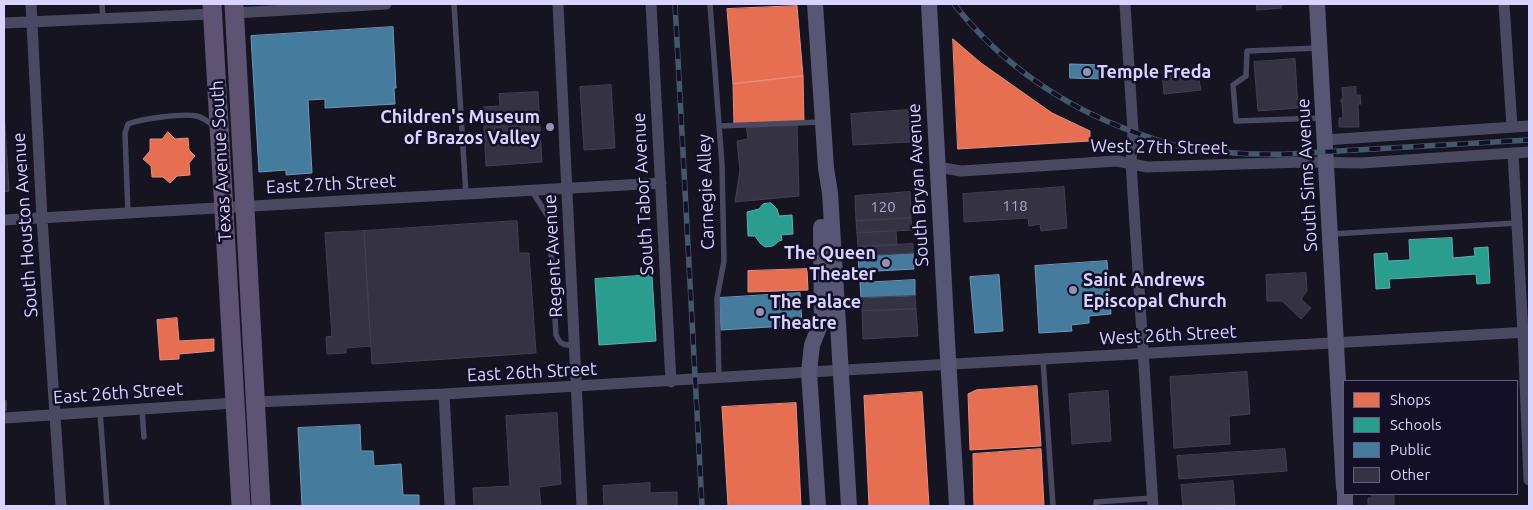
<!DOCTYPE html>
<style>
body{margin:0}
#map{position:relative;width:1533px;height:510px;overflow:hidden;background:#161421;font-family:Ubuntu,sans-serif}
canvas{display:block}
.frame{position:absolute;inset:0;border:5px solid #d9d4ff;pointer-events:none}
.legend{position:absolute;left:1343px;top:380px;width:175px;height:115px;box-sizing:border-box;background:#130f26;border:1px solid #625e7d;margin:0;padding:6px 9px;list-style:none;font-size:15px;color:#d9d4ff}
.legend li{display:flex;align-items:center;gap:10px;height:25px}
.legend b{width:25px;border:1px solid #625e7d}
</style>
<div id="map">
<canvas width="1533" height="510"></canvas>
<div class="frame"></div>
<ul class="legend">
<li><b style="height:14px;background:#e76f51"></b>Shops</li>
<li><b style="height:14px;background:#2a9d8f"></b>Schools</li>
<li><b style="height:14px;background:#457b9d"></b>Public</li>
<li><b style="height:14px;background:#343243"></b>Other</li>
</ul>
</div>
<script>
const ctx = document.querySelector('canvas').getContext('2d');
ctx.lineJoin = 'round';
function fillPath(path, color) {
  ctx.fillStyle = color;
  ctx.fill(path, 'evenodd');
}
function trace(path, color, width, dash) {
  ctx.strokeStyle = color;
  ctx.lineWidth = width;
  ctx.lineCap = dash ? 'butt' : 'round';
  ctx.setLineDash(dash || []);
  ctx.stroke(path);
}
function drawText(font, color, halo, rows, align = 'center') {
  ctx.font = font + ' Ubuntu,sans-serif';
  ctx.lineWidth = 5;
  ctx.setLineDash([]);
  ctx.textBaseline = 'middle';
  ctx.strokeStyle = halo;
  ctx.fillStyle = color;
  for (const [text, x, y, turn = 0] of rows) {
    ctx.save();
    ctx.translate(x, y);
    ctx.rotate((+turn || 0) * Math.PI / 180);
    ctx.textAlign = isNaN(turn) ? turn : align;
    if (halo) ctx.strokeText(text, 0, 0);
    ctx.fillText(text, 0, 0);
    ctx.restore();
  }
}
const shops = new Path2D(`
 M797,6L803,76L733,84L727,9Z
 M953,39L981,63L1052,113L1090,131V141L958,149Z
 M803,76L804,123L734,125L733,84Z
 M168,132L175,139L188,138L189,150L195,156L189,163L190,175L177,176L170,183L163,177H152L151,166L143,159L150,151V139H162Z
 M807,269L808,290L748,292V271Z
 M177,318L179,341L214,339V351L179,354V359L160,360L157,320Z
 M1037,386L1041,446L970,450L968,394L976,390Z
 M922,392L929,506H869L864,396Z
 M796,403L801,506H728L722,407Z
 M1041,449L1044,506H974L973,454Z`);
fillPath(shops, '#e76f51');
trace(shops, '#e38d85', 1);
const schools = new Path2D(`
 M771,203L777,209L779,216L792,215L793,234L781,235L782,240L779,241L773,246L765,247L760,243L755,236H748L747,212L759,209L763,204Z
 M1452,238L1453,258L1475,256L1474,248L1488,247L1490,283L1477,284L1476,274L1389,279L1390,288L1376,289L1374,254L1387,253L1388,261L1410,260L1409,240Z
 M652,275L656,341L599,345L595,279Z`);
fillPath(schools, '#2a9d8f');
trace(schools, '#5eaeb1', 1);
const public = new Path2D(`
 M393,27L396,88H394L395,104L325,108V99L308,100L312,173L286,175V170L259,172L251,36Z
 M1070,64L1105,65L1104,79L1070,78Z
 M913,253L914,269L859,272L858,256Z
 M1107,261L1111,314L1089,316V323L1071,325L1072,331L1039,333L1035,266Z
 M999,275L1003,331L975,333L970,277Z
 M915,280V296L861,298L860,283Z
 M800,293L802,325L721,330L719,298Z
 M360,425L361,451H373L374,466L401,464L403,495H419V506H302L298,428Z`);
fillPath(public, '#457b9d');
trace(public, '#7196ba', 1);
const building = new Path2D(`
 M1257,4H1293L1281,5V8L1257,10Z
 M1295,59L1298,108L1258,111L1254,62Z
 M1197,70L1201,90L1164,94L1162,71Z
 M611,85L615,148L584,150L580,87Z
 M1356,87V95H1360L1361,104H1358L1359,127H1339V118H1343L1342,102H1341V99H1343L1342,88Z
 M538,92L542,162L486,166L483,107L500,106L499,94Z
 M4,109L9,191L4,192Z
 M908,110L910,142L853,145L851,114Z
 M797,123L799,196L735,202L740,170L737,141L748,139L746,124Z
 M1064,187L1067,228L1041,231L1040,224L1029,226L1028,218L964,222L963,194Z
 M910,192L911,218L856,221L855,196Z
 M911,218L912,230L857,233L856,221Z
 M517,221L519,253H529L536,353L372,364L364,231Z
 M364,231L371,346L346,348V353L327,354L326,337L332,336L325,233Z
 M896,231L897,245L858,247L857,233Z
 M913,244V253L858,256V247Z
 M1306,273L1307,291L1301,299L1311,308L1301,319L1282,301H1267L1266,275Z
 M915,296L916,309L862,311L861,298Z
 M916,309L918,336L863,339L862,311Z
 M1247,372L1250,414L1229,416L1230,444L1174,448L1170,377Z
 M1108,391L1111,441L1072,444L1069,394Z
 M557,413L561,484L539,487L541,506H474L473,488L510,486L506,416Z
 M1285,449L1287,471L1179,479L1177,456Z
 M1233,481L1235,505L1183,506L1181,485Z
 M650,483V493L677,492V506H604L603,486Z
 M1372,494H1394V506H1368V498H1372Z`);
fillPath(building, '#343243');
trace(building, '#433f54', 1);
trace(new Path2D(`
 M102,4L103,20
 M454,4L466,195
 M710,4L722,165L724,261L717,298L719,378
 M1319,48L1247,51L1246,76L1233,85L1236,121L1322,118
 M719,126L822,122
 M532,191L549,218L556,335C560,344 564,346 574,345
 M128,214L125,133L128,124C140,119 184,113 197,116C204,118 209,122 214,126
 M1332,234L1517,223
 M1043,360L1053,506
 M4,402V409
 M142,410L144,437
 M100,412L107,506
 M1096,506V502L1153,498`), '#4a4962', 5.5);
trace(new Path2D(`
 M31,4L42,218L61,506
 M558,4L582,506
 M651,4L671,382
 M1125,4L1133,131L1131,163L1153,506
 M1504,4L1512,127
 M235,13L386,4
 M4,23L212,14
 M1325,140L1529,126
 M1513,153L1523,333L1529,480
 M938,167L961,171L1117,161L1147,167L1304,162L1361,163L1529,152
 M4,220L661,183
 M444,394L450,506
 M256,402L444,394L809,372L1529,332
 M4,418L235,403`), '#4a4962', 11);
trace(new Path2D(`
 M815,4L826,168L830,193L849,506
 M929,4L947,341L957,506
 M1317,4L1344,488
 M1345,494V506
 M818,506L809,372L812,345L822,320L821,227`), '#575674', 16);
trace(new Path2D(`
 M212,4L241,506
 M234,4L261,506`), '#5e5373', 19);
const rail = new Path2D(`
 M675,4L702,506
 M954,4C1000,63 1064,107 1134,132C1148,137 1163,143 1178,146C1214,153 1250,155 1287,154L1529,140`);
trace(rail, '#43596b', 5.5);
trace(rail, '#130f26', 4, [11]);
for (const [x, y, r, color] of [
 [1087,72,5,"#9591b1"],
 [550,127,5,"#9591b1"],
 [886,263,5,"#9591b1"],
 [1073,290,5,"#9591b1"],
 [760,312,5,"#9591b1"]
]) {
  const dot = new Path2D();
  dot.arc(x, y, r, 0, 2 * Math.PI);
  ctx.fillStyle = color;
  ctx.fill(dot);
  trace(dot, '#130f26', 2);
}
drawText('15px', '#b0acd0', null, [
 ["118",1015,206],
 ["120",883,207]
]);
drawText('bold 18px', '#d9d4ff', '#130f26', [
 ["Temple Freda",1097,72],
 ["Children's Museum",540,117,"right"],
 ["of Brazos Valley",540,138,"right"],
 ["The Queen",876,253,"right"],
 ["Theater",876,274,"right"],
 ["Saint Andrews",1083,280],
 ["Episcopal Church",1083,301],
 ["The Palace",770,302],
 ["Theatre",770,323]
], 'left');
drawText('18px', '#d9d4ff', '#130f26', [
 ["West 27th Street",1159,147,1],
 ["Texas Avenue South",221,161,-93],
 ["South Sims Avenue",1307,175,-93],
 ["East 27th Street",331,184,-3],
 ["South Bryan Avenue",918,185,-93],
 ["Carnegie Alley",706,192,-92],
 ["South Tabor Avenue",643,194,-93],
 ["South Houston Avenue",25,225,-94],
 ["Regent Avenue",553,256,-93],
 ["West 26th Street",1168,335,-3],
 ["East 26th Street",532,372,-3],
 ["East 26th Street",118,393,-4]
]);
</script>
